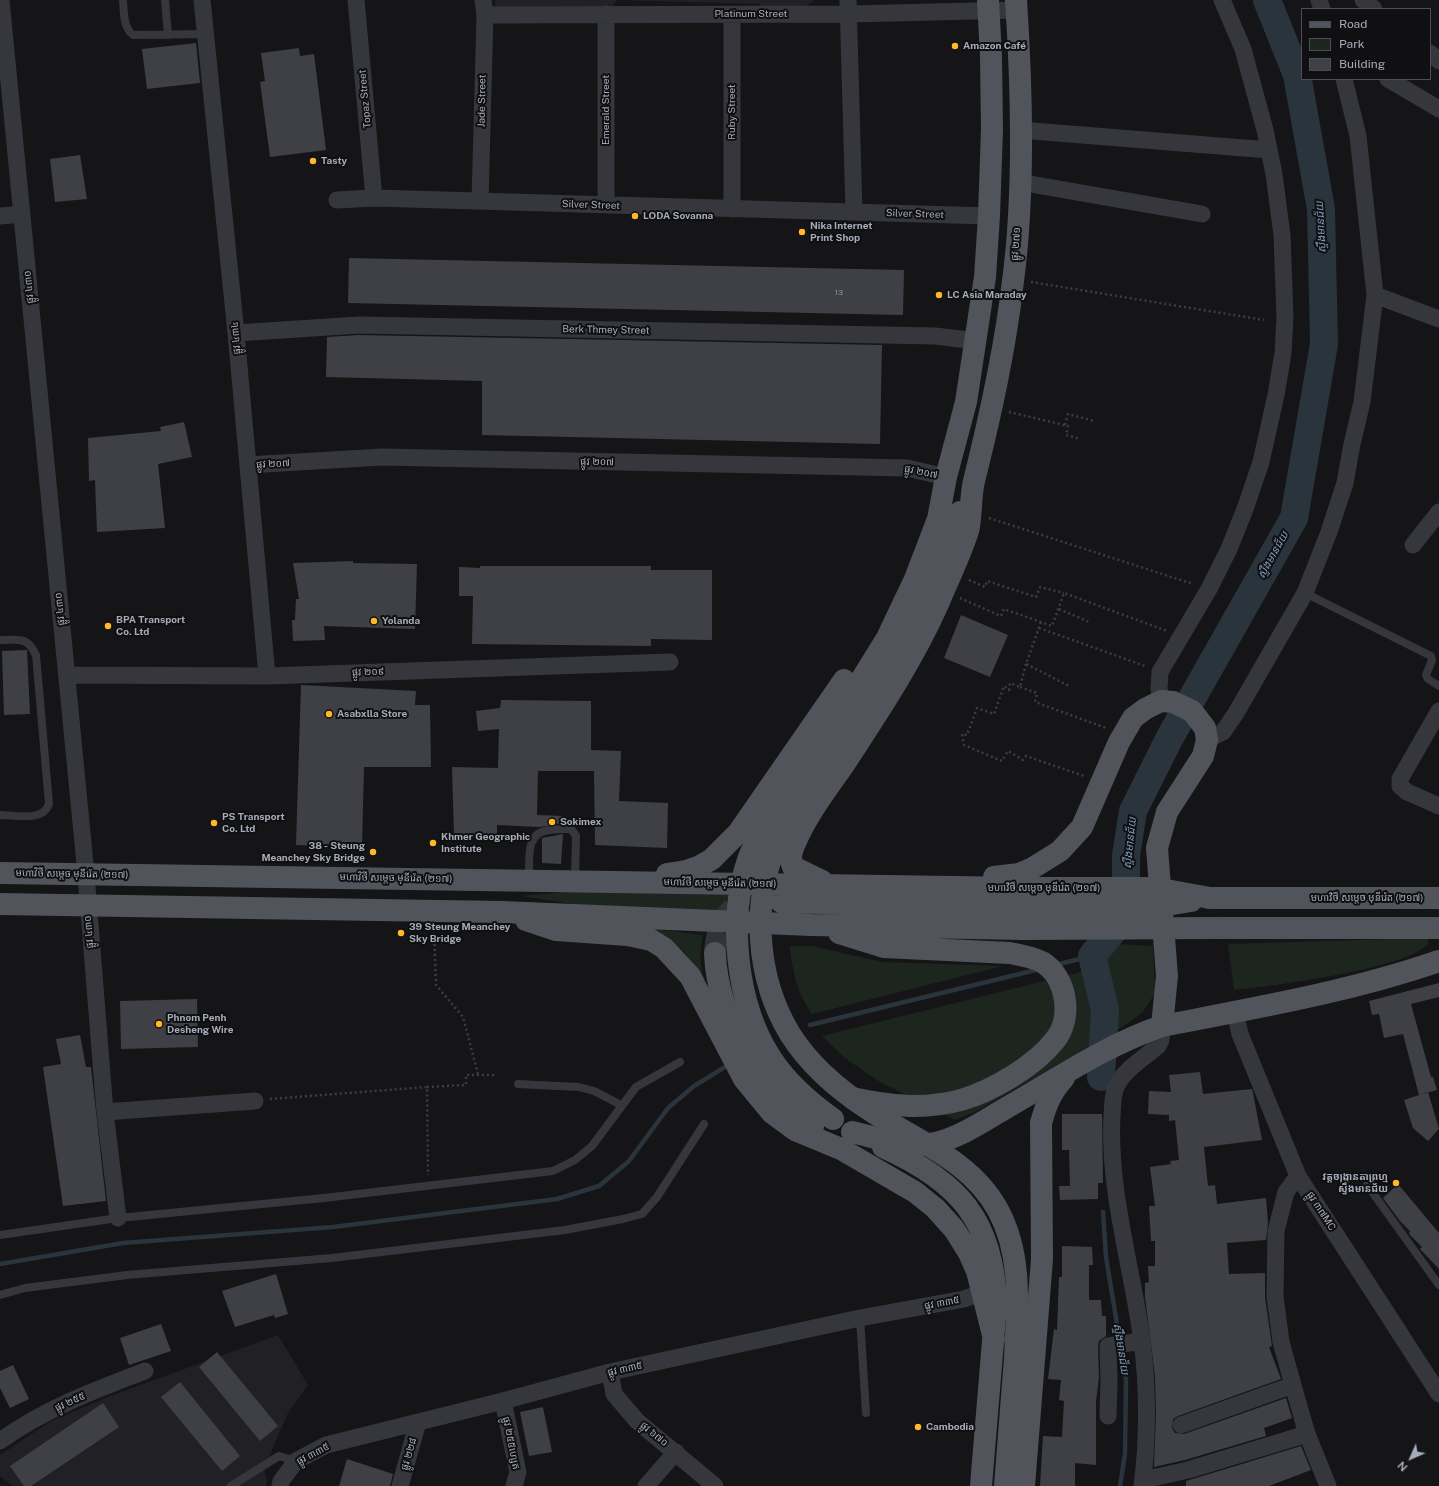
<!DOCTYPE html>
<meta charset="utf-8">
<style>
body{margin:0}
#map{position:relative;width:1439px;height:1486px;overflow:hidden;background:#151517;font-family:"Public Sans",sans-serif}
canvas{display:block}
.legend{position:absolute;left:1301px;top:8px;width:130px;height:72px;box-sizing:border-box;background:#101012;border:1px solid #4c4e55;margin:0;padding:5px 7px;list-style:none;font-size:12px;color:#a6acb9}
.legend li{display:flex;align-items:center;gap:8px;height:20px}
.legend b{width:20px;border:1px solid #4c4e55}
.north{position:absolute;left:1391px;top:1438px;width:40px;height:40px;-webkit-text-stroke:3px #101012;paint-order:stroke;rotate:225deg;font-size:11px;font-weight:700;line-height:16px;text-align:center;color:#a6acb9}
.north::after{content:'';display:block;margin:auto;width:14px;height:18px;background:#a6acb9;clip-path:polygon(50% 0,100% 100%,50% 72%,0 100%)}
</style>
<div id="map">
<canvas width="1439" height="1486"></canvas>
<ul class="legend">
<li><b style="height:5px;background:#52545c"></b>Road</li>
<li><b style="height:11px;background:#1d261e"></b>Park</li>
<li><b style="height:11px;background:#3f4045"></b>Building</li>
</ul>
<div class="north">N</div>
</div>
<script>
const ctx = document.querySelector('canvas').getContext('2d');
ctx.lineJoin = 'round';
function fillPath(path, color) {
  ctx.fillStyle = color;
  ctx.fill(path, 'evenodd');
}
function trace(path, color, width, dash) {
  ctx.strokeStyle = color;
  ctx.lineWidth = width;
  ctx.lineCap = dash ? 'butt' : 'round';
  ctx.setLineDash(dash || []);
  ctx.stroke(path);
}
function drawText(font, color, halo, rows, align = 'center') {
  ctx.font = font + ' "Public Sans","Noto Sans Khmer",sans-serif';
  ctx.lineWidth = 4;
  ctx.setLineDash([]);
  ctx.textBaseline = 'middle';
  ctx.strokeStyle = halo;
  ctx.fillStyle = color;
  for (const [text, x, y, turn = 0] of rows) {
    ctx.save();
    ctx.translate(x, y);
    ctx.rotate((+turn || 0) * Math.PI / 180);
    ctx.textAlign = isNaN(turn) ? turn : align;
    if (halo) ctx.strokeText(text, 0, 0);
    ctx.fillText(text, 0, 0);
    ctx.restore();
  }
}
fillPath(new Path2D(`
 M495,0H813L811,3L791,14L767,12L759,4L617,0L611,7L496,14Z
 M278,1335L308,1385L289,1411L264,1468L267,1481L266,1486H13L0,1476V1455L51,1421L110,1396Z`), '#212125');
fillPath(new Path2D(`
 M593,890L736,891L735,898L728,901L716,913L592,907L521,896Z
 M639,927L703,935C700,952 699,964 705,980L683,951L670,939Z
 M1428,938V944C1406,969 1272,986 1234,990L1228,944Z
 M1115,944L1153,946L1155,993L1143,1012L1115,1032L1117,1008L1105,958Z
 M790,946H812L882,962L1003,966L812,1014C796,991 793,973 790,946Z
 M1089,970L1098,1016L1097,1042L973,1113L955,1120L875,1079L845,1058L822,1036Z`), '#1d261e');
trace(new Path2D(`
 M1055,965L1092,956
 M810,1025L1040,969
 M1103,1212L1106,1257L1126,1379L1125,1454L1120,1486
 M0,1264L123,1243L333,1227L557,1199L599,1186L629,1161L668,1108L694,1086L725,1067`), '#2a343c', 4.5);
trace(new Path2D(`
 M1101,1077L1105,1010L1092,956L1126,915V855L1133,811L1169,739L1294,518L1324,344L1321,209L1297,75L1267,0`), '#2a343c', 28);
fillPath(new Path2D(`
 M196,43L200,83L147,89L142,49Z
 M299,48L300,56L314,54L326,150L270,157L260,82L265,81L261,53Z
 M80,155L87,199L55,202L50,159Z
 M349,258L904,270L903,315L348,303Z
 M359,335L882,345L880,444L482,435V381L326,377L327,337Z
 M184,422L192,457L158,464L165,528L97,532L95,480L89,481L88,438L161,431L160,427Z
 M353,561V563L417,564L415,629L324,626L325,640L293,641L292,620H295L296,599H299L293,563Z
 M480,566H651V570H712V640L651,639V646L472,644L473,596H459V567L480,568Z
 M961,615L1008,635L990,677L944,658Z
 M27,650L30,714L4,715L2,651Z
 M301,685L416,691L415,705H430L431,767H364L362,847L296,845Z
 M501,700L591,701V750L621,751L619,801L668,803L667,848L595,845L594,771H538L537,815L563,816V823L540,827L497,825V835H454L452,767L498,768L499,729L478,731L476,711L500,708Z
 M563,834L561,864L542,863V838Z
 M1439,983V997L1411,1004L1431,1077H1433L1437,1090L1419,1095L1403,1034L1384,1038L1379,1014L1372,1015L1369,1001Z
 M197,999L198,1047L121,1049L120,1001Z
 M80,1035L86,1067H91L106,1201L63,1206L43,1067L61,1064L56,1039Z
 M1200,1072L1203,1094L1252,1089L1253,1093L1262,1140L1204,1147L1208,1186L1215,1185L1217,1204L1266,1198L1268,1223L1266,1240L1227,1243L1229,1274L1265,1273V1297L1272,1346L1269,1347L1281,1379L1178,1416L1173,1419L1172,1428L1175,1433L1184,1434L1286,1398L1292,1418L1264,1428L1266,1436L1185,1460L1154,1467L1156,1414L1155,1376L1145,1297V1283L1149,1282L1148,1266H1155V1241H1151L1149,1206H1155L1150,1167L1171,1164L1170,1161L1179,1160L1175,1120L1169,1121V1115L1148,1114L1149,1091L1171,1092L1169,1075Z
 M1428,1092L1439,1129L1428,1141L1413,1128L1404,1100Z
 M1062,1114H1102L1103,1183H1098V1199L1060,1200L1059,1186H1070L1069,1150H1062Z
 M1398,1184L1439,1233V1269L1420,1249L1422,1247L1409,1234L1410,1231L1400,1221L1383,1198Z
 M1062,1246L1092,1247L1093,1265H1089V1300H1101L1102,1316H1106V1336L1099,1341L1098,1346L1099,1377L1096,1402V1465L1075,1463V1486H1040L1043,1436L1062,1437L1064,1401L1059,1400L1061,1380L1048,1379L1054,1329L1057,1330L1059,1277H1062Z
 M276,1274L288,1314L275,1318L274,1315L235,1327L222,1291Z
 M161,1324L171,1351L129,1365L120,1338Z
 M217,1352L278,1426L260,1441L199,1367Z
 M13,1365L29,1399L10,1408L0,1388V1371Z
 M180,1382L240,1456L222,1471L161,1397Z
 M103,1403L119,1427L31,1486H24L10,1466Z
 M543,1407L552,1452L529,1456L520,1412Z
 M1301,1446L1311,1470L1269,1486H1186V1481Z
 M347,1459L393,1474L390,1486H339Z`), '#3f4045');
trace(new Path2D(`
 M715,953C716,935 720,921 733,908`), '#323337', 22, [22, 11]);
trace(new Path2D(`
 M1031,282L1264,320
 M1009,412L1068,426L1066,435L1080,439
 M1065,425L1068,414L1094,421
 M989,518L1193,584
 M969,580L985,587L987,581L1036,597L1040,587L1064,593
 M960,598L1001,616L1004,609L1052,626L1064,593L1167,631
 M1059,609L1089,622
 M1041,622L1026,664L1069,686
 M1039,628L1145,666
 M1026,664L1020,687L1010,683L1009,690L1004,686L994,714L977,708L967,735L962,734L964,745L1002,761L1008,751L1023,760L1026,756L1084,776
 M1020,687L1037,693L1035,702L1106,728
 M434,929L436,985L463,1017L478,1074
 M427,1087L466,1085V1075H496
 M270,1099L427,1087L428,1175`), '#3c3e44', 2.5, [2, 3]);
trace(new Path2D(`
 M123,0C124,12 123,27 133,35L206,34
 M165,0L168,35
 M1305,593L1431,656L1432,660L1426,675L1428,679L1439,686
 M0,640C19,640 27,636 36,655L49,804C43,822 16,815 0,815
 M529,880C530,860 524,832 550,830C558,829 565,828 572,830L576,836L575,880
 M518,1084L579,1087L594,1091L621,1105
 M1367,1185L1439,1285
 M0,1235L118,1218L324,1198L553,1171L575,1160L592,1146L636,1087L680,1062
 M0,1295L25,1288L127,1275L332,1258L565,1230L623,1219L642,1214L657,1197L704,1124
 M860,1318L866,1413
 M231,1486L279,1456L296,1461`), '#36373d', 8);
trace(new Path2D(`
 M1,0L86,874L105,1112L118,1218
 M202,0L236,333L267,676
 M356,0L374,198
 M848,0L854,212
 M1319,0L1322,9
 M1363,0L1374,9
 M606,14V205
 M485,15L850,14L1017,10
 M1430,53L1439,61
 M1388,79L1439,109
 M1020,130L1269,150
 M1019,182L1202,214
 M337,200L374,198L989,216
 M480,201L485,15L483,0
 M732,209V15
 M0,216L22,214
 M1375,295L1439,319
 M236,333L359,325L935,336L977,341
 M248,465L382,457L907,468L946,477
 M1413,545L1439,512
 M67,675L267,676L670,662
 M1161,701L1159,688L1160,672L1209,589L1229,549L1245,509L1261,462L1276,395L1283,353L1285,317L1282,235L1274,174L1265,130L1243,49L1222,0
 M1439,711L1400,779V786L1407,792L1439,806
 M1207,740L1223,732L1236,713L1305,593L1329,532L1345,483L1352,444L1362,402L1375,295L1358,136L1344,79
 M1235,1012L1240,1034L1298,1176L1439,1394
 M105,1112L255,1101
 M1298,1176L1286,1192L1276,1231L1275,1296L1281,1342L1293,1385L1307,1434L1328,1486
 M610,1372L614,1394L637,1421L715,1486
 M503,1401L518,1472L514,1486
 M1108,1416L1109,1380L1108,1346L1142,1341
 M1181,1425L1293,1385
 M0,1441C44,1409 95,1390 145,1371
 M1143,1480L1188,1470L1307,1434
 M280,1486L281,1481L296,1461L326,1445L503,1401L610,1372L860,1318L964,1299L984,1292
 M400,1486L418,1422
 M646,1486L676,1452
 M1142,1486C1148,1442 1148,1386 1142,1341C1132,1266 1108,1191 1112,1115C1113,1105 1112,1094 1117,1085C1125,1069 1145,1057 1158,1046L1161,1040L1162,1026`), '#36373d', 17);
trace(new Path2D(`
 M843,709L887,638L915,579L938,519L946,477L966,402L985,277L989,216L992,129L991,57L988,0
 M855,719L901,646L916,615L960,512
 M0,873L1022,888
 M667,874L686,871L700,866L712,859L738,833L844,680
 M994,877L1019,874L1031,869L1060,851L1082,827L1119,742L1133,718L1145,709L1161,701L1173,702L1192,711L1205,728L1207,740L1203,756L1167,812L1157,848L1167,976L1162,1026
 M822,881L793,867C789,859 792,849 796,841C808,813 828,788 845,763C879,711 913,660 938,604C948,580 960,556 968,531C972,515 970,497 974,481C991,413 1005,350 1013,281C1025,191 1022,91 1016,0
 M1210,898H1439
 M781,902L1022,908
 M0,904L502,912L811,925L1023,929
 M526,920L556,930L628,935L651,940L664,948L690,976L744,1079L772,1113L795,1130L841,1149L915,1192L935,1208L954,1229L969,1253L977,1271L994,1339
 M1211,928H1439
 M839,933L884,947L1010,953C1021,955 1032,957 1042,962C1067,977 1073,1018 1055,1040C1035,1066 992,1091 961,1100C924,1110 889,1106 852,1098
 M715,953C717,1018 762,1089 813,1127
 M852,1132C874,1137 897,1145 920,1145C951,1144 980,1123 1006,1108C1057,1079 1106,1045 1162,1026C1255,1008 1349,992 1439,961
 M883,1147C958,1181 994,1220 996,1305L981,1486
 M1005,1486L1015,1358
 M1024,1486L1042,1259L1041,1123C1046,1105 1051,1092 1064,1078`), '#52545c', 22);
trace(new Path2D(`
 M855,719C828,759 796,799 777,843C751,903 756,978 790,1034C810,1066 840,1091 871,1111C916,1141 971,1160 998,1210C1023,1256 1017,1308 1015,1358
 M1022,888H1155L1210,898
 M1022,908L1155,907L1191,901
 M1023,929L1211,928
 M833,1119C809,1102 787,1083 771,1058C736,1004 727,918 749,857C759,831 776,808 792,784C809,759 826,734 843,709`), '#52545c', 22);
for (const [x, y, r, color] of [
 [955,46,4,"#ffb926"],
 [313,161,4,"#ffb926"],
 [635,216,4,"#ffb926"],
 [802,232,4,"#ffb926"],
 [939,295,4,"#ffb926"],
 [374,621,4,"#ffb926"],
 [108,626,4,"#ffb926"],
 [329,714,4,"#ffb926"],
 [552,822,4,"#ffb926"],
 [214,823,4,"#ffb926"],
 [433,843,4,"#ffb926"],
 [373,852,4,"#ffb926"],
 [401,933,4,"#ffb926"],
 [159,1024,4,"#ffb926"],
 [1396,1183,4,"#ffb926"],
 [918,1427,4,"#ffb926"]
]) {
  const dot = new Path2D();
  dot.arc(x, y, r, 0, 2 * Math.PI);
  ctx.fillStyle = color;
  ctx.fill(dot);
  trace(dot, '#101012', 1.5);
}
drawText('8px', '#8c919c', null, [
 ["13",839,293]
]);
drawText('10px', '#a6acb9', '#101012', [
 ["Platinum Street",751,14],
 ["Topaz Street",365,99,-95],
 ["Jade Street",482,101,-89],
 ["Emerald Street",606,110,-90],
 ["Ruby Street",732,112,-90],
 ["Silver Street",591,205,2],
 ["Silver Street",915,214,2],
 ["ផ្លូវ ២៧១",1016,244,-86],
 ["ផ្លូវ ៤៣០",29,287,-96],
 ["Berk Thmey Street",606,330,1],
 ["ផ្លូវ ៤៣៤",236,338,-95],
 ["ផ្លូវ ២០៧",597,462,1],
 ["ផ្លូវ ២០៧",273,464,-3],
 ["ផ្លូវ ២០៧",921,472,11],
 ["ផ្លូវ ៤៣០",60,609,-96],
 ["ផ្លូវ ២០៩",368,672,-2],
 ["មហាវិថី សម្តេច មុនីរ៉េត (២១៧)",72,874,1],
 ["មហាវិថី សម្តេច មុនីរ៉េត (២១៧)",396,878,1],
 ["មហាវិថី សម្តេច មុនីរ៉េត (២១៧)",720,883,1],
 ["មហាវិថី សម្តេច មុនីរ៉េត (២១៧)",1044,888],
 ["មហាវិថី សម្តេច មុនីរ៉េត (២១៧)",1367,898],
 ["ផ្លូវ ៤៣០",89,932,-95],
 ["ផ្លូវ ៣៧MC",1321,1211,57],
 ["ផ្លូវ ៣៣៥",942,1303,-11],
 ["ផ្លូវ ៣៣៥",625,1369,-13],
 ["ផ្លូវ ២៥៥",70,1402,-25],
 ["ផ្លូវ ៦៧០",654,1434,39],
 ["ផ្លូវ ២៥៥ហ្សេត",511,1443,79],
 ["ផ្លូវ ៣៣៥",313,1454,-28],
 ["ផ្លូវ ២២៨",409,1454,-74]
]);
drawText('bold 10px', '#a6acb9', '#101012', [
 ["Amazon Café",963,46],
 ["Tasty",321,161],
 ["LODA Sovanna",643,216],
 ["Nika Internet",810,226],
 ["Print Shop",810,238],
 ["LC Asia Maraday",947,295],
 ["BPA Transport",116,620],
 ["Co. Ltd",116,632],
 ["Yolanda",382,621],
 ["Asabxlla Store",337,714],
 ["PS Transport",222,817],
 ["Co. Ltd",222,829],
 ["Sokimex",560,822],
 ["Khmer Geographic",441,837],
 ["Institute",441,849],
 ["38 - Steung",365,846,"right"],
 ["Meanchey Sky Bridge",365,858,"right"],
 ["39 Steung Meanchey",409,927],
 ["Sky Bridge",409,939],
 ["Phnom Penh",167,1018],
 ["Desheng Wire",167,1030],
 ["វត្តចង្ក្រានតាព្រហ្ម",1388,1177,"right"],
 ["ស្ទឹងមានជ័យ",1388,1189,"right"],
 ["Cambodia",926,1427]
], 'left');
drawText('italic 11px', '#7a99b6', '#101012', [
 ["ស្ទឹងមានជ័យ",1321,227,-93],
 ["ស្ទឹងមានជ័យ",1273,555,-61],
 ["ស្ទឹងមានជ័យ",1130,843,-84],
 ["ស្ទឹងមានជ័យ",1121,1349,81]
]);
</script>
